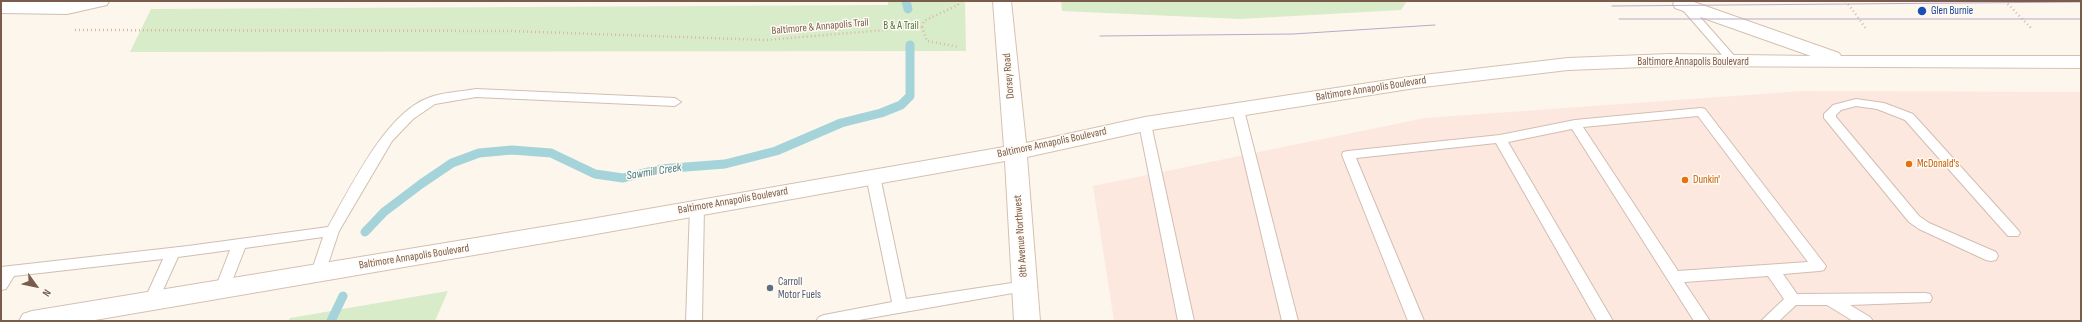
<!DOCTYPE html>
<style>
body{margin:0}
#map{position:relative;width:2082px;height:322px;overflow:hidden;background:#fdf6ec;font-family:"Sofia Sans Condensed",sans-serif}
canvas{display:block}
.frame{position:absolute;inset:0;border:2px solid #7a5c4d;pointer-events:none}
.north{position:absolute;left:16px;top:266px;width:40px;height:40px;-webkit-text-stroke:3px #fffaf3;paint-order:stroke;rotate:123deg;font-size:11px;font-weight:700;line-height:16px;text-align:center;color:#7a5c4d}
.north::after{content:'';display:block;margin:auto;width:14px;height:18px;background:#7a5c4d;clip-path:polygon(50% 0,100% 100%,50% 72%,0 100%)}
</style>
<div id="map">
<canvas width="2082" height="322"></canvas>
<div class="frame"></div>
<div class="north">N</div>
</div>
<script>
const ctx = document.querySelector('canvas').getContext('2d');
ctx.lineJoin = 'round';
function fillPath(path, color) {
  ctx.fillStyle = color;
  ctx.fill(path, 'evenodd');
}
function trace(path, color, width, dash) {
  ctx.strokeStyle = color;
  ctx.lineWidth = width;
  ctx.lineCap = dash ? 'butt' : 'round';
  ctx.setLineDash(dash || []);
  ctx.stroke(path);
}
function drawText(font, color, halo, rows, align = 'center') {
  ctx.font = font + ' "Sofia Sans Condensed",sans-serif';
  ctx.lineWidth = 3;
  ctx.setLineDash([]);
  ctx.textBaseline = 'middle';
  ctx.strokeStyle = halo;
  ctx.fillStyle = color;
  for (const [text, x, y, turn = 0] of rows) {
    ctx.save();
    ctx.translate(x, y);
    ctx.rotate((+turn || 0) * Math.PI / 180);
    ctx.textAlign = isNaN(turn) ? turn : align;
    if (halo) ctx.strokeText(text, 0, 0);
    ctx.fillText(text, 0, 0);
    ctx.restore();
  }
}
fillPath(new Path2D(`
 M1803,91L2081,92V321H1114L1093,186L1425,118Z`), '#fde8e0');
fillPath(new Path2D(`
 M888,1H965L966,51L130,52L151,9L888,5Z
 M1061,1H1407L1401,10L1240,19L1062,11Z
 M448,291L435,321H288L290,318Z`), '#d8ecc9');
trace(new Path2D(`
 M906,1L908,9
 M365,232L384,212L421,184L452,163L479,153L512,150L551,153L595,174L623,178L660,169L725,164L776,151L841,123L881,113L901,105L910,96V45
 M331,321L343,296`), '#a5d3da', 9);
const lane = new Path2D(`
 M1675,1H1686L1737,59L1739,61L1737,63H1729Z
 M476,89L675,98L681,102L675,106L476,97L435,104L413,119L392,141L339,231L325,273L323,277L318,278L313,277L311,273L323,237L245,248L229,289L227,293L222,294L217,293L215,289L230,250L178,257L158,301L156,305L151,307L146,305L144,301L163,259L14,276L6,289L1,290V267L188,246L328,227C350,189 385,114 428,98C443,92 460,92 476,89Z
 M1856,99L1884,103L1913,114L2018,230L2020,233L2018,236H2008L1905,120L1877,109L1856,106L1841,110L1836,115V117L1919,216L1929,223L1996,252L1998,256L1996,260L1991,261L1986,260L1919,229L1909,222L1824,118V114L1833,105Z
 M1238,106L1244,110L1298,321H1282L1232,110Z
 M1701,108L1705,109L1826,266L1824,270L1819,271L1783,274L1797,294L1925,293L1930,294L1932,298L1930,302L1850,305L1870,317L1873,321H1853L1827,305H1796L1779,321H1761L1784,299L1768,276L1684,282L1710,321H1694L1572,129L1508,142L1613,321H1597L1496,143L1356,158L1424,321H1408L1342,155L1343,152L1348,151L1500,135L1575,120ZM1698,116L1808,262L1678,271L1583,127Z
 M1145,120L1151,124L1194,321H1178L1139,124Z
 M873,172L878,173L880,176L906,299L1025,281L1030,282L1032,286L1030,290L853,321H816L819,317L824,315L892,302L866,176L868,173Z
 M697,202L702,204L704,207L702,321H686L690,207L692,204Z`);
const street = new Path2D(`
 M1,1H109L107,5L67,14L1,13Z`);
const secondary = new Path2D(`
 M993,1H1011L1026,143L1145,117L1415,76L1568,58L1670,54L1811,56L1675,8L1673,4L1675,1H1691L1839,53L1841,56H2081V68L1670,66L1568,70L1415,88L1145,131L1027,157L1040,321H1014L1005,161L585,236L89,321H19L23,314L32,311L585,220L1004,147Z`);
trace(lane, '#d1beb0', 2);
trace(street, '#d1beb0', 2);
trace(secondary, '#d6c0b0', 2);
trace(new Path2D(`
 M1846,1L1867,30
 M2005,1L2032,29
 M922,27L924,21L958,5V1
 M922,27L927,41L959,47
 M75,30L510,31L766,40L922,27`), '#d9b8a5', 2.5, [1, 3]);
fillPath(lane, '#fff');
fillPath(street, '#fff');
fillPath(secondary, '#fff');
trace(new Path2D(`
 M1612,6L2081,2
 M1619,19H2081
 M1100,36L1293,34L1435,25`), '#b9a8c9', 1);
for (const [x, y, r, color] of [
 [1922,11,5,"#1a4fb4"],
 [1909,164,4,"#e8710a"],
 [1685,180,4,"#e8710a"],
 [770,288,4,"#5c6f8a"]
]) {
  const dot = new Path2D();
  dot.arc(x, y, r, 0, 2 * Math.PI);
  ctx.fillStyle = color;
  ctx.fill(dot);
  trace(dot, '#fffaf3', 1.5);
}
drawText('11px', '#164399', '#fffaf3', [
 ["Glen Burnie",1931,11]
], 'left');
drawText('11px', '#537a41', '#fffaf3', [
 ["B & A Trail",901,26]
]);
drawText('11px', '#7a5c4d', '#fffaf3', [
 ["Baltimore & Annapolis Trail",820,27,-5],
 ["Baltimore Annapolis Boulevard",1693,62],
 ["Dorsey Road",1009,76,-95],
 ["Baltimore Annapolis Boulevard",1371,89,-9],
 ["Baltimore Annapolis Boulevard",1052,143,-12],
 ["Baltimore Annapolis Boulevard",733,201,-10],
 ["8th Avenue Northwest",1021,236,-94],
 ["Baltimore Annapolis Boulevard",414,257,-9]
]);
drawText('11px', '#c56008', '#fffaf3', [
 ["McDonald's",1917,164],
 ["Dunkin'",1693,180]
], 'left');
drawText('11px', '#4e5e75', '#fffaf3', [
 ["Carroll",778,282],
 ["Motor Fuels",778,295]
], 'left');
drawText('italic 12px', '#437c86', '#fffaf3', [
 ["Sawmill Creek",654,172,-9]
]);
</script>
